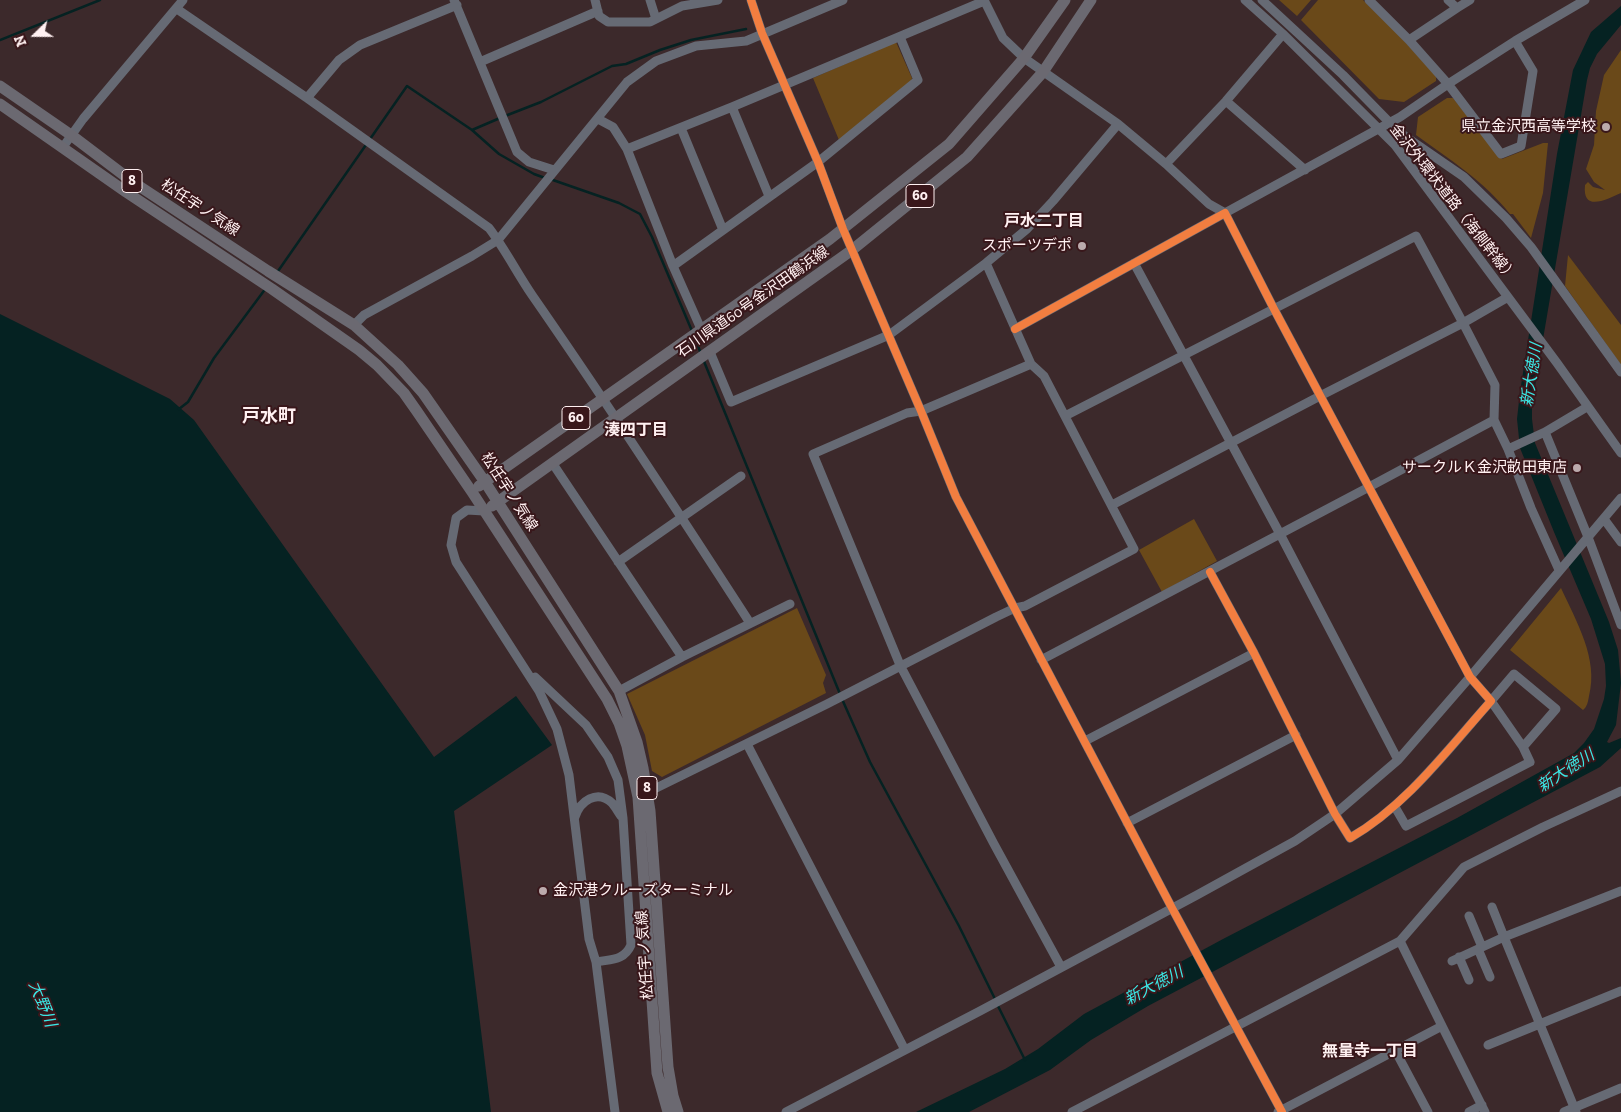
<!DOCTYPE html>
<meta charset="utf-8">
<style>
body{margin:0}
#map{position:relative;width:1621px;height:1112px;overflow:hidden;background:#3c292b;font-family:"Zilla Slab",serif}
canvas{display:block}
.north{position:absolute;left:10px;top:10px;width:50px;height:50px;-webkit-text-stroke:4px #39171b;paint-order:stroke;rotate:248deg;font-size:14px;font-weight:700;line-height:20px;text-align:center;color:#fff0f1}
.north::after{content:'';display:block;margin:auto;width:18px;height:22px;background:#fff0f1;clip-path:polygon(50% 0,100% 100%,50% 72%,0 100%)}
</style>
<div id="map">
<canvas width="1621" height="1112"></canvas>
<div class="north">N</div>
</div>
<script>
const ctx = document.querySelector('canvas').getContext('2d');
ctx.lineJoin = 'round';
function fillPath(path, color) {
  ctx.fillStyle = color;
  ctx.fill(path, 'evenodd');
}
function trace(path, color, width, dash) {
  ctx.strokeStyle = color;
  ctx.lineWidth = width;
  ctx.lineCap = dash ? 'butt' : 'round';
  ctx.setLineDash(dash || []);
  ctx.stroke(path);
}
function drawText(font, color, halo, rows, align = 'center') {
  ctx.font = font + ' "Zilla Slab","Noto Sans JP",serif';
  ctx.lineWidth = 4;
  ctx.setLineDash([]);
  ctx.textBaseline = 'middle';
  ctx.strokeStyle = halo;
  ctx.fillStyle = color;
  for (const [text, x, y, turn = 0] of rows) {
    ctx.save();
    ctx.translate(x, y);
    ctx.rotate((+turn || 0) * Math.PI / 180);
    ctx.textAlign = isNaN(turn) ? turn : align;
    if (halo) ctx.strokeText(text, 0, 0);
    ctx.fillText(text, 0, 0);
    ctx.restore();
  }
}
fillPath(new Path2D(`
 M1279,0H1311L1297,16Z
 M1318,0H1363L1398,34L1436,76V81L1404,102L1379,99L1301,20Z
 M896,42L912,78L911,82L839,140L813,78Z
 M1621,50V193C1607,199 1582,213 1585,185L1588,182L1593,187L1605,190L1594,182L1586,169L1594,145L1596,111L1604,75Z
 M1447,98H1453L1502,159L1543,143H1548L1543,193L1531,238L1513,214H1510C1485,182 1449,159 1416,135L1418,117Z
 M1568,255L1621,325V365L1565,286Z
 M1194,519L1217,561L1162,592L1139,550Z
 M1561,588C1576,621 1599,659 1589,696C1588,702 1587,707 1583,710L1510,650Z
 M797,608L826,675L823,683L826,693L662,777L652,771L645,735L627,694Z`), '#6a4919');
fillPath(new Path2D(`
 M1621,6V25L1597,54L1590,68L1587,80L1532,404V419L1535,443L1609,622L1618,650L1621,683L1616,725L1607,742L1609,743L1621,738V748L1600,767L1583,776L1148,1006L1091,1040L1050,1070L969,1112H916L1005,1069L1038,1049L1084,1014L1223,939L1457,818L1574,753L1584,743L1594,729L1604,699L1606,686L1605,664L1591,619L1554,532L1520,448L1517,419L1520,392L1557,154L1573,70L1591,32Z
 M0,314L170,399L194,420L434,757L516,696L552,745L454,811L491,1112H0Z`), '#052222');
trace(new Path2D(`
 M0,40L100,0
 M505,116L541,102L612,66L626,64L660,50L691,40L746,29
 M472,130L500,118
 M550,179L619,203L640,214L652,237L692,331
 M276,274L407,86L472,130L499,154L534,174L545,178
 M695,338L701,354
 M703,359L840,694
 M179,409L188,402L214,358L266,288
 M842,699L870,762L959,926L995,999
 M997,1004L1025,1060`), '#052222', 2.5);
trace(new Path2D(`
 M454,0L517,152L529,162L554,170
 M595,0L599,16L608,22H650L682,6L718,0
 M650,0L656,19
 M751,0L762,33L818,162L843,229L921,411L956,497L1172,908L1282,1112
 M984,0L1003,38L1024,58L1118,124L1166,164L1209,204L1225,213L1400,117L1448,84L1515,41L1585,0
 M1245,0L1283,34L1395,145L1557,363L1621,453
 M1262,0L1343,75L1389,122L1406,137L1464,177L1506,218L1531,247L1621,372
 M1369,0L1409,40L1448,84L1501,154L1521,146L1533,71L1515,41
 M1448,0L1457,8L1470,0
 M177,9L307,98L489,228C505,249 517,273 532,295C607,403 679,513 750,623
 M1409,40L1457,8
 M480,62L598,11
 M307,98L339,60L360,45L457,5
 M1226,101L1305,170
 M732,107L769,196
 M598,119L613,127L627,149L673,266L818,162L918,80L900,37
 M681,128L723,230
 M63,147L83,119L183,0
 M627,149L732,107L984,1
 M1166,164L1226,101L1283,34
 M1134,263L1280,534L1398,760
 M673,266L701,329
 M354,325L364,315L472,256L498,240L627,82L656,61L696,46L746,41L843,0
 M1015,329L1225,213L1274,309L1470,677L1491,701C1448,749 1406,806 1350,838L1335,814L1254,653L1210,572
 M710,352L731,402L889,335L986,263L1027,229L1053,201L1118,124
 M1031,364L921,411L907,413L813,454L900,665L994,844L1061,967
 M1587,407L1545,432L1588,537L1621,625
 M1065,416L1416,236L1463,323L1508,297
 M1508,449L1545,432
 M553,464L682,657
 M1112,505L1320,396L1463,323L1495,385L1494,420L1508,449L1531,508L1559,570
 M484,511L467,510L456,518L451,545L456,562L539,691L557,729L569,775L589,939L596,962L615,1112
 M1604,519L1621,542
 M618,562L741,476
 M1041,660L1369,487L1494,420
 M1514,674L1556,709L1523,747L1491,701Z
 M535,677L586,725L608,757L618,780L623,818L631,945C624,961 611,959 596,962
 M619,691L682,657L790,604
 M1085,741L1254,653
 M747,744L905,1050
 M642,795L827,704L996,617L1015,608L1025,606L1134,549L1044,376L1031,364L986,263
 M1395,807L1406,826L1530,762L1523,747
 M575,817C580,801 597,789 612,803C615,806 618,812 621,816
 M1127,823L1296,735
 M1469,916L1482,947
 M1400,941L1442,1026
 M1478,949L1490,977
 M1459,957L1469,980
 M1452,961L1504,937L1492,907
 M1488,1045L1621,991
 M1395,1050L1428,1112
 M786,1112L980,1011L1197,895L1295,841L1335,814L1398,760L1470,677L1621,498
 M1072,1112L1400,941L1464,867L1543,827L1621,791
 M1278,1112L1442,1026L1485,1112
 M1469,1112L1482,1105
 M1564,1112L1621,1088
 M1576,1112L1504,937L1621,891`), '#666a74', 9);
trace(new Path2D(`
 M0,86L71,135L133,182L268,271L354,325L398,365L423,393L485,482L619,691L637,742L643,768L650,811L668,1067L673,1096L678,1112
 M0,104L126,192L272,289L359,350L377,365L404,393L416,410L472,492L607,699L619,723L627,746L638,797L657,1073L668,1112
 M479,486L830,239L949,144L1024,58L1065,0
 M492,506L852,250L967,157L1043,72L1091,0`), '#6b6971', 11);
trace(new Path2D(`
 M751,0L762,33L818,162L843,229L921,411L956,497L1172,908L1282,1112
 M1015,329L1225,213L1274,309L1470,677L1491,701C1448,749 1406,806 1350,838L1335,814L1254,653L1210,572`), '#f27e40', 8);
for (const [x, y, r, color] of [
 [1606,127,5,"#bbaaac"],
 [1082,246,5,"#bbaaac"],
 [1577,468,5,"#bbaaac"],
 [543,891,5,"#bbaaac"]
]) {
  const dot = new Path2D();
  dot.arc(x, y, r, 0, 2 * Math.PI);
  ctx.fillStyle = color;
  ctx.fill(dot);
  trace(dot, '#39171b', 2);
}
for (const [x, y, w] of [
 [132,181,20],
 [920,196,28],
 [576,418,28],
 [647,788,20]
]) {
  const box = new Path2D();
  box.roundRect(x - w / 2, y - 11.5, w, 23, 4);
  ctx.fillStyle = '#39171b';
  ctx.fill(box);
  trace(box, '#fff0f1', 1);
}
drawText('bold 14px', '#fff0f1', null, [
 ["8",132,181],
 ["60",920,196],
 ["60",576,418],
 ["8",647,788]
]);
drawText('15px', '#fff0f1', '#39171b', [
 ["県立金沢西高等学校",1596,127],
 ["スポーツデポ",1072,246],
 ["サークルＫ金沢畝田東店",1567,468],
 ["金沢港クルーズターミナル",553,891,"left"]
], 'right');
drawText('15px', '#fff0f1', '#39171b', [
 ["金沢外環状道路（海側幹線）",1453,203,52],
 ["松任宇ノ気線",200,208,33],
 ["石川県道60号金沢田鶴浜線",753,302,-35],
 ["松任宇ノ気線",509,492,57],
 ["松任宇ノ気線",645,955,-94]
]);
drawText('bold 16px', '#fff0f1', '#39171b', [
 ["戸水二丁目",1044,221],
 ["湊四丁目",636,430],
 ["無量寺一丁目",1370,1051]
]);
drawText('italic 16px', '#3be7e5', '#39171b', [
 ["新大徳川",1532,375,-81],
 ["新大徳川",1566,771,-33],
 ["新大徳川",1154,986,-28],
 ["大野川",42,1004,68]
]);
drawText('bold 18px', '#fff0f1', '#39171b', [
 ["戸水町",269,417]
]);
</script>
